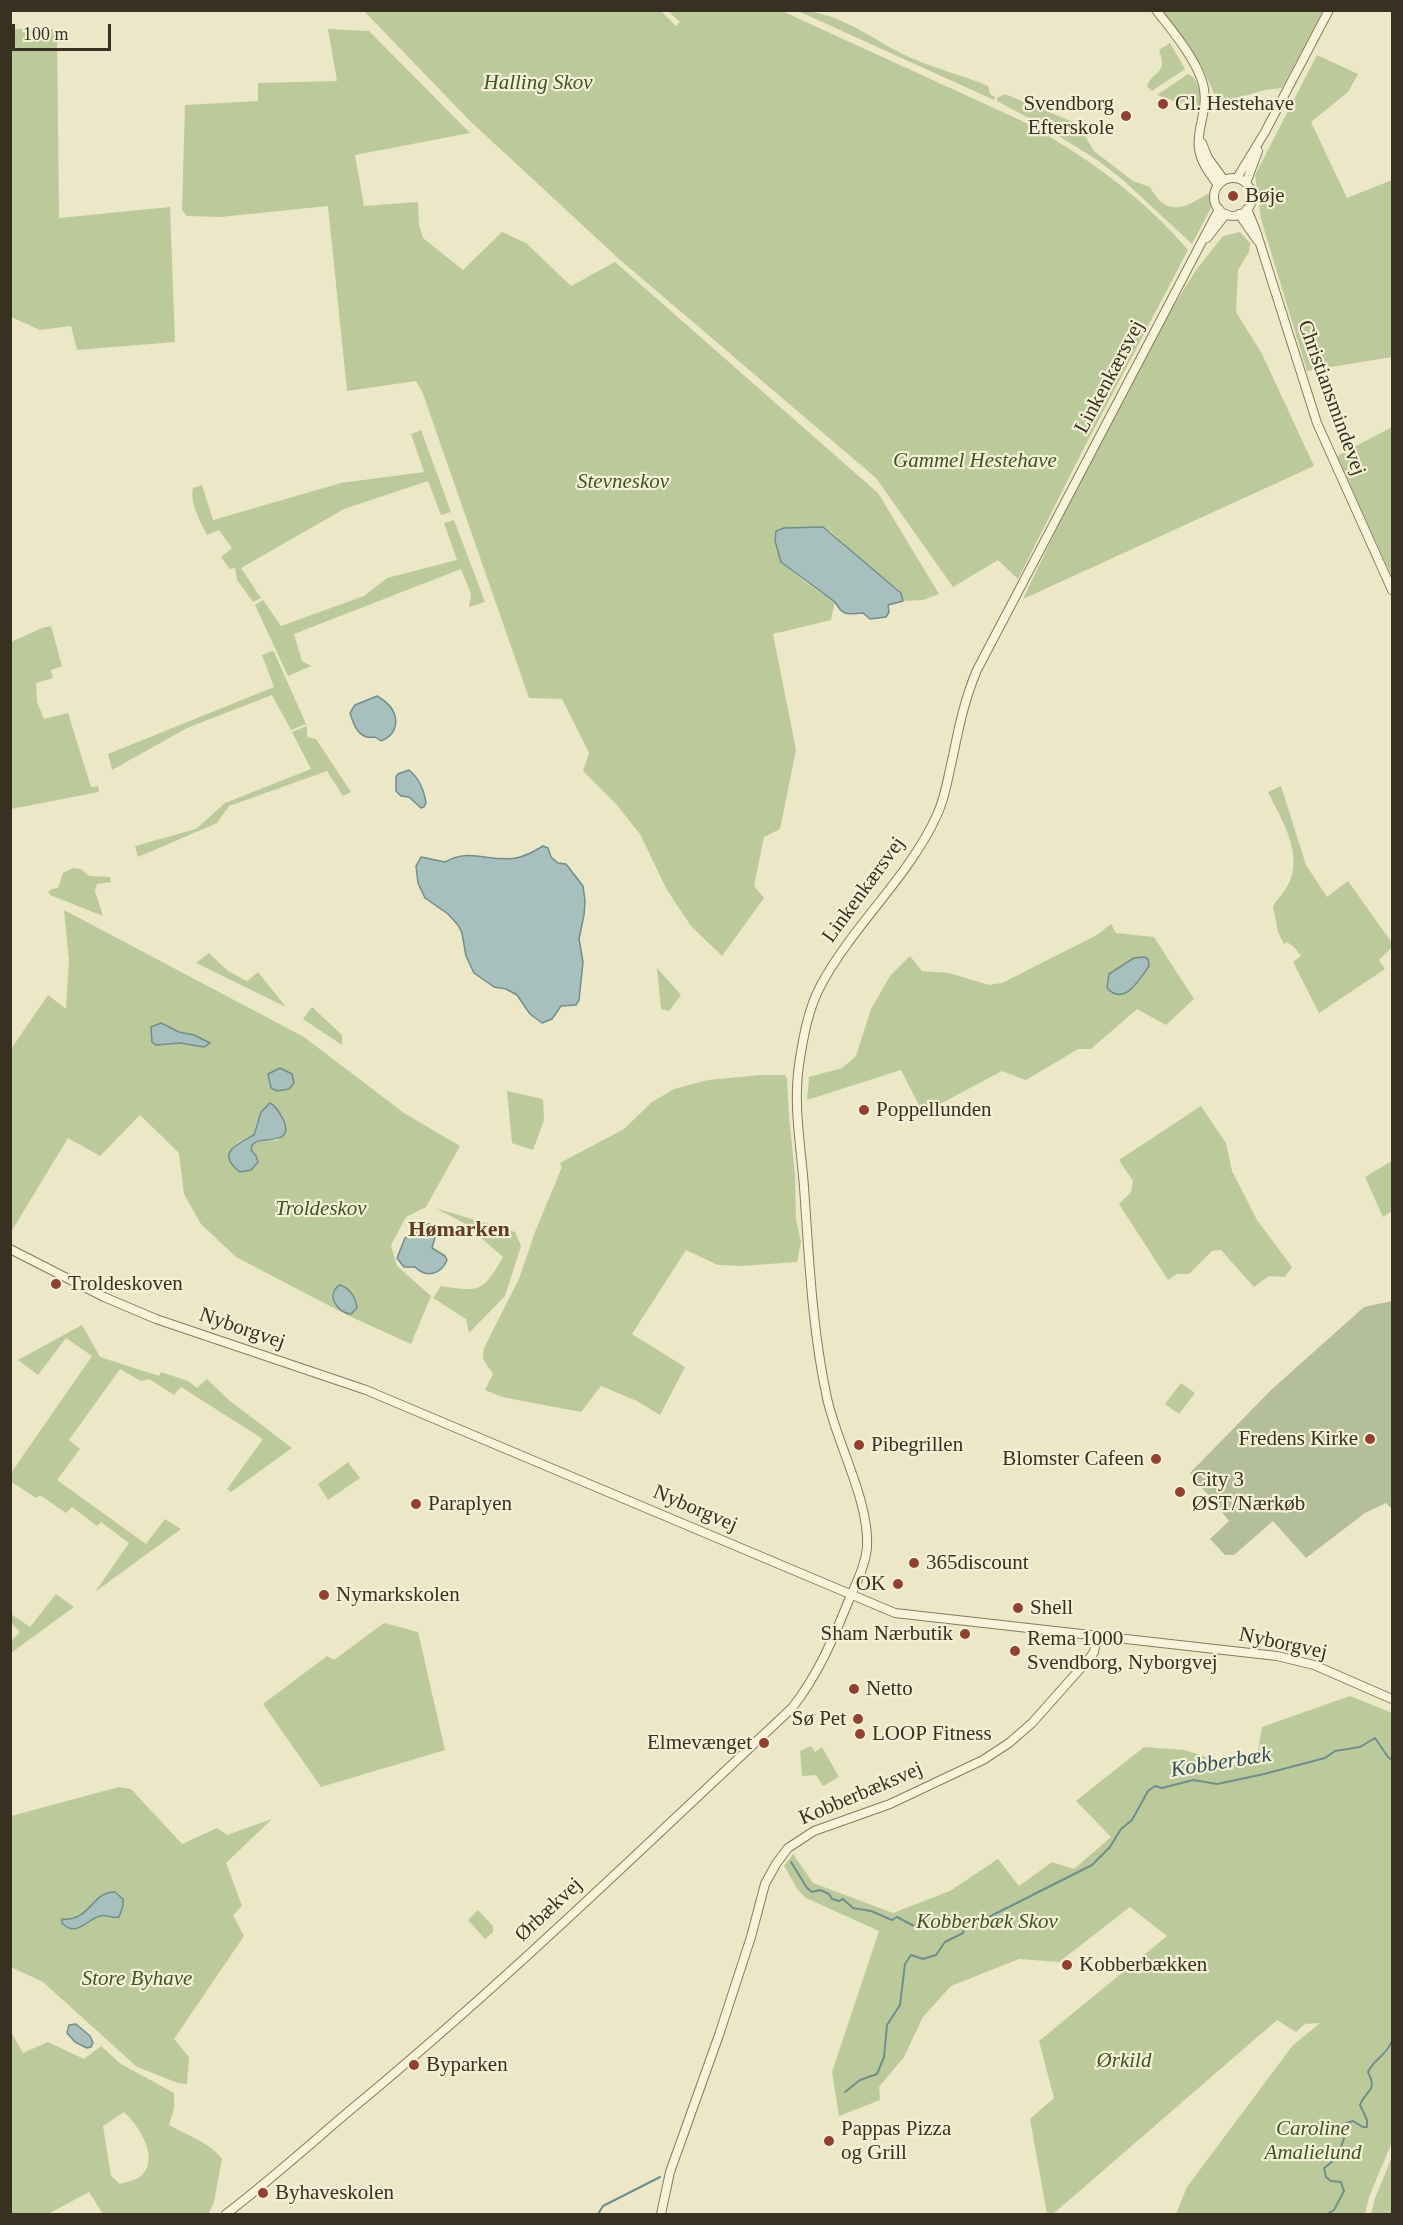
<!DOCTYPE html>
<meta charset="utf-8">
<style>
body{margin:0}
#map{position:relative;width:1403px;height:2225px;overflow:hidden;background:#ece7c7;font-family:Georgia,serif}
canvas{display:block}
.frame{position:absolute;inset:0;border:12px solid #383020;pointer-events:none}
.scale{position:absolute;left:12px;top:24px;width:99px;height:27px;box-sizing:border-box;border:3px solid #383020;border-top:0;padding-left:8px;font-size:18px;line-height:21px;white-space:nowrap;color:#383020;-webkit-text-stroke:4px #f4f0d6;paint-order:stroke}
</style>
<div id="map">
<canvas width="1403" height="2225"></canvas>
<div class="frame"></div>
<div class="scale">100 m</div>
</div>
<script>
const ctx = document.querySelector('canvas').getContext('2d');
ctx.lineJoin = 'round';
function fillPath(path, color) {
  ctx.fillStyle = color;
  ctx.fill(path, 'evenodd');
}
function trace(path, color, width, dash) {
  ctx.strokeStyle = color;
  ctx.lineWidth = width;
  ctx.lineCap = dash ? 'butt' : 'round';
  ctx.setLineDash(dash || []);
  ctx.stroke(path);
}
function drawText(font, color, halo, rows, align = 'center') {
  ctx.font = font + ' Georgia,serif';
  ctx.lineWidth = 4.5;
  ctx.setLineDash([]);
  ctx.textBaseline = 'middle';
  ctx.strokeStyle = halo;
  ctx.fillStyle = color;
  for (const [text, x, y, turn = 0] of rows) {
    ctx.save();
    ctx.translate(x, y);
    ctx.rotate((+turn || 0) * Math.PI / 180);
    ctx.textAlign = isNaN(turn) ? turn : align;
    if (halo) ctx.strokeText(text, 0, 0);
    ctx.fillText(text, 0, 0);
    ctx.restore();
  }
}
fillPath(new Path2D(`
 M364,11H661L676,26L680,22L668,11H782L1020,120C1083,154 1141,195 1188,250L1082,452L1018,579L998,560L953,587L876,478L619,259L469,120Z
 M798,11C838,10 874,41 909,57C936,69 962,75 988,86L990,94L995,97L994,100Z
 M1163,11H1323L1282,88L1265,90L1223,102L1217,100L1201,65Z
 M11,29H57L59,218L170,207L175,342L77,350L71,326L40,330L11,317Z
 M328,29L369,31L470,133L355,155L364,206L418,202L419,225L423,238L463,270L502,232L526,243L571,286L615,262L878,493L939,594L923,600L903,601L901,593L898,589L855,555L830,531L818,527L778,529C762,559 814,587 835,602L831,620L773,634L796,750L780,829L764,837L754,886L764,898L722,956L691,926L667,890L640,834L616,804L583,771L589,753L562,699L529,698L422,391L416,381L347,391L328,206L221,217L187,216L182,210L185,105L258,101V83L337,81Z
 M1170,43L1185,69L1152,91L1147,86C1154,69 1168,75 1159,50Z
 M1317,55L1358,74L1348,92L1311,122L1347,198L1392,180V357L1307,371L1261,219L1255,175Z
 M1188,74C1201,80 1201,98 1199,110L1157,95Z
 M1005,94L1078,124L1094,151L1133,181L1150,187C1166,217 1184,209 1207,194H1210L1211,208L1192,244L1123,180L1097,160L1038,123L997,101V98Z
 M1240,232L1250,243L1249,252L1238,270L1236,312L1262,354L1314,466L1023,599L1090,459L1166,318L1196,270L1223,236Z
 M1392,427V577L1337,456Z
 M421,430L451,512L441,515L428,481L344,509L241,568L261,598L253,602L237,580L235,568L230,569L221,557L232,548L219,530L207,535C201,523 189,501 193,488L202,485L213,520L341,483L424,472L411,434Z
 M454,520L485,602L469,607L471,594L461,569L294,634L302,661L311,666L288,676L255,605L263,600L281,626L364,596L387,578L457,560L444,523Z
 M51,626L62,666L51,670L53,678L36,683L37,702L44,719L68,713L91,787L98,786L99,792L11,809V642L42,628Z
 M272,651L274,652L306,724L291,730L272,695L187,728L112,770L108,754L274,687L262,655Z
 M307,726V737L316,739L351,792L343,796L327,771L229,806L217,823L138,857L135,846L196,829L225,803L311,769L292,732Z
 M1281,786L1306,865L1327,897L1348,881L1392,943V947L1379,960L1385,969L1319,1013L1293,962L1301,956L1294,947L1287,942L1284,944L1278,932L1273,906C1279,897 1288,888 1291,878C1301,849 1280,817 1268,792Z
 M73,868L81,869L89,876L110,877L111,882L97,884L95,891L103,916L50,895L48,892L52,889L58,888L63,873Z
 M64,910L304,1037L404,1113L460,1146L426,1207L406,1217L391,1245L397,1266L431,1296L411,1344L347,1315L236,1257L201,1224L184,1194L179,1153L140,1115L100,1156L68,1138L11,1232V1049L48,995L66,1009L69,960ZM172,1028C180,1032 196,1037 205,1040L204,1047L180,1043L163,1045ZM273,1104L284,1121L278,1140C267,1142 255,1137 251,1150L254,1153L258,1162L251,1170L231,1149L238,1142L254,1135C255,1124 261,1107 273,1104Z
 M1111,924L1116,933L1154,937L1194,999L1166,1025L1137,1009L1091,1049H1078L1026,1080L1002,1071L923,1113L901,1070L807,1100L809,1077L842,1068L856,1056L871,1009L890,976L910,956L922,971L949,973L989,985L1002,983L1097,935Z
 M209,953L228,971L247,981L258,972L286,1007L196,963Z
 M657,968L681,995L669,1011L661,1009Z
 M312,1007L342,1035V1045L303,1019Z
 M761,1075H785L787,1078L789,1117L795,1175L796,1219L801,1242L797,1262L742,1266L718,1265L686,1250L632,1334L685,1367L660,1415L637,1401L601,1386L581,1412L502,1397L485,1390L493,1374L483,1359L484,1348L519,1279L535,1232L562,1167L560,1163L624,1129L652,1102L674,1089L708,1080Z
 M507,1091L543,1099L544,1120L533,1150L512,1143Z
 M1201,1106L1226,1143L1232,1171L1257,1220L1292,1267L1285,1277L1269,1276L1254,1287L1221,1250L1212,1251L1189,1274H1177L1168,1280L1119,1204L1131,1192L1133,1181L1119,1160Z
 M1392,1161V1211L1383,1217L1365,1177Z
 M435,1208L515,1232L521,1246L505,1296L469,1333L466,1319L433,1298L441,1286C480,1292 483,1292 503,1257L464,1223Z
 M82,1325L100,1357L159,1376L161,1372L188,1381L197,1388L207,1379L230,1401L292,1448L231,1492L227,1489L263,1439L181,1387L174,1395L149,1379L141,1381L120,1369L69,1440L80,1449L57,1480L146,1544L165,1519L181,1529L95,1592L129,1543L101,1522L97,1526L72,1507L66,1513L40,1495L36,1498L10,1481L11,1473L92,1356L66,1338L38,1375L18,1360Z
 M1181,1383L1195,1393L1179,1414L1165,1404Z
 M348,1462L360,1478L328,1500L318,1484Z
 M56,1594L74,1607L11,1653V1641L20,1632L11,1623V1614L30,1627Z
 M384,1623L418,1632L445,1750L321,1787L263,1704L327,1656L334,1660Z
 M1350,1696L1392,1713V2142L1369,2197L1365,2214H1176L1187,2187L1293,2045L1320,2023L1305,2024L1296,2032L1277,2020L1053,2214H1047L1030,2119L1054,2098L1039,2041L1167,1936L1130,1907L1059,1962L1019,1959L951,1986L923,2017L904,2057L879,2087L880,2100L839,2116L832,2072L879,1931L806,1898L798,1890L784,1866L793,1854L813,1883L893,1913L950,1891L998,1859L1019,1886L1052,1862L1074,1869L1111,1837L1076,1801L1144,1747L1184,1750L1240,1767L1258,1751L1262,1727Z
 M811,1746L815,1752L822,1747L839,1777L823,1786L816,1775L802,1776L800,1751Z
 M119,1787L131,1789L182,1844L217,1828L227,1835L272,1819L226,1863L242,1906L233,1915L244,1936L174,2039L189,2057L187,2084L178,2083L137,2067L43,1982L11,1967V1816ZM115,1892L122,1896L105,1915L93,1919L86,1925L70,1929L62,1923V1919C85,1921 85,1907 100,1897C104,1894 111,1893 115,1892Z
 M478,1910L493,1926V1932L485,1939L468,1920Z
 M10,2030L23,2053L48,2042L84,2059L101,2046L121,2064L174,2093V2108L169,2125C186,2135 211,2143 222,2159L214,2202L209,2213L103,2214L89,2192L48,2214H11ZM124,2112C138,2125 160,2157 142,2175C137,2180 127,2182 120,2184L111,2176L103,2126Z
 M1392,2157V2214H1371L1375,2198Z`), '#bcca9b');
fillPath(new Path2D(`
 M1392,1301V1509L1386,1503L1365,1513L1306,1558L1273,1521L1234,1555H1225L1210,1539L1229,1521L1190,1473L1271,1390L1364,1307Z`), '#b4bf9a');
const water = new Path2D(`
 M823,527L901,593L903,601L888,605L889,612L886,617L870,619L863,613C847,614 844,617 835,602L781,562L775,541L776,531L784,528Z
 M377,696C382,699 389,704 392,709C400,722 395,736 381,741L375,737C359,740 354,726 350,713L355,705Z
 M409,770C419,778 424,790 426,803L424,807L421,808L409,797L401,796L396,791V777L398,774Z
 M543,846L548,848L551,857L558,863L566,864L583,886L585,901L584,915L579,939L583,962L579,1000L576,1005L561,1006L552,1019L542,1023L530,1014L517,995L506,989L494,987L474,973L466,956L462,933L458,925L448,914L425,898L418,883L416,866L421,857L445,862C471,847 489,863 516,858C526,856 535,851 543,846Z
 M1144,957L1148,959L1149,966C1140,979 1124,1007 1107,988L1109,974L1134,958Z
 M161,1023L179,1032L194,1035L210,1043L204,1047L180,1043L156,1045L152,1042L151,1027Z
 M280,1068L292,1074L294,1083L289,1089L277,1091L271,1088L268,1074Z
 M270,1103C276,1106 279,1112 282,1117C297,1146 263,1137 256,1142C252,1144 252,1146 251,1150L256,1156L258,1162L251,1170L240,1172C215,1153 237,1144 254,1135L261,1112Z
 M428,1224L433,1225L437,1231L432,1248L445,1256L447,1260C441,1275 426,1278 415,1267H404L397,1258L405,1238L416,1233L423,1225Z
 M340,1285C350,1288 356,1298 357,1308L351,1314C337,1313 325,1294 340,1285Z
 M115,1892L123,1899V1906L119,1917C112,1919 107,1914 100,1916C86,1920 76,1938 62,1923V1919C90,1922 92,1891 115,1892Z
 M76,2024L90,2036L93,2043L91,2047L87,2048L75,2042L67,2033L69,2025Z`);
fillPath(water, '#a8c0bd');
trace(water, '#6f8e8c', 1.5);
trace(new Path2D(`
 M791,1862L807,1888L812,1892L820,1890L829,1894L832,1899L839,1901L843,1899L853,1908L871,1911L892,1920L897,1917L920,1929C935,1925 951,1916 965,1924
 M965,1924L983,1920L1092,1865L1110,1847L1121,1829L1132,1820L1148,1791L1155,1786L1162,1788L1193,1780L1217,1784L1264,1774L1325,1758L1335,1751L1360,1747L1375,1738L1388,1757L1392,1760
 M845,2092L860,2080L877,2074L884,2057L887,2025L900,2005L905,1964L911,1955L923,1959L936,1955L945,1942L963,1933L965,1924
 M598,2214L603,2206L660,2177
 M1327,2214L1334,2210L1344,2191L1341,2182L1331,2181L1326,2177L1324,2168C1335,2161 1340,2152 1344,2138C1345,2132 1343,2129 1346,2123L1353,2121L1363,2127H1367V2120L1360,2105C1366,2089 1378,2092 1368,2072C1373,2060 1387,2055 1392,2041`), '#6f8e8c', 2);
const minor = new Path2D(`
 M1156,10C1172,30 1200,64 1204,89C1208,112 1196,128 1199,149C1201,163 1210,174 1218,185
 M1202,143L1208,158L1224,180
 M1237,178L1265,132L1329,10
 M1214 197a19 19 0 1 1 38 0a19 19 0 1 1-38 0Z
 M1246,183L1258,151
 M1247,209L1256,231L1317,423L1392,590
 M1239,214L1257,240
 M1207,238L1226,214
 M10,1249L104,1297L156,1319L366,1390L895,1613L1277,1656L1314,1665L1392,1699
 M226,2214C268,2182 308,2146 348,2112C502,1985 646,1845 792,1708C818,1675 833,1639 849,1600C856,1583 865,1567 867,1548C870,1502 837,1444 827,1398C812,1329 809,1257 804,1187C801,1147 793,1105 799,1065C803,1038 808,1009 821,985C853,925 909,877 937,815C946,796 948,776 953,756C959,726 965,698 977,670L1219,209
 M661,2214L670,2172L719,2035L751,1937L765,1884L776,1864L788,1848L814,1831L890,1804L983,1760L1009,1743L1032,1723L1088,1660L1094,1652L1097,1635`);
trace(minor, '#877a5d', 10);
trace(minor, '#f7f3da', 8);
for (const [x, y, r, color] of [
 [1163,104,6,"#924131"],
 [1126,116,6,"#924131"],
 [1233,196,6,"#924131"],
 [864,1110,6,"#924131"],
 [56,1284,6,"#924131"],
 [1370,1439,6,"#924131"],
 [859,1445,6,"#924131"],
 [1156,1459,6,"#924131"],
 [1180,1492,6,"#924131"],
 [416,1504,6,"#924131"],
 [914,1563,6,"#924131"],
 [898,1584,6,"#924131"],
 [324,1595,6,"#924131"],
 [1018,1608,6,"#924131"],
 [965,1634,6,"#924131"],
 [1015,1651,6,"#924131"],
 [854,1689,6,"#924131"],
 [858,1719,6,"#924131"],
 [860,1734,6,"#924131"],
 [764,1743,6,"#924131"],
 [1067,1965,6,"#924131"],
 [414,2065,6,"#924131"],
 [829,2141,6,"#924131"],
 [263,2193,6,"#924131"]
]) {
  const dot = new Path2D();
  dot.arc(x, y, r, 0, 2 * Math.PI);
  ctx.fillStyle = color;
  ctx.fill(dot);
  trace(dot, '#f4f0d6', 2);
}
drawText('italic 21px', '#415328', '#f4f0d6', [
 ["Halling Skov",538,83],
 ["Gammel Hestehave",975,461],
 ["Stevneskov",623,482],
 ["Troldeskov",321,1209],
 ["Kobberbæk Skov",987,1922],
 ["Store Byhave",137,1979],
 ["Ørkild",1124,2061],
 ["Caroline",1313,2129],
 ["Amalielund",1313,2153]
]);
drawText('21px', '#383020', '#f4f0d6', [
 ["Svendborg",1114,104,"right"],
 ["Efterskole",1114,128,"right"],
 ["Gl. Hestehave",1175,104],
 ["Bøje",1245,196],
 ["Poppellunden",876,1110],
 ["Troldeskoven",68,1284],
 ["Fredens Kirke",1358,1439,"right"],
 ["Pibegrillen",871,1445],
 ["Blomster Cafeen",1144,1459,"right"],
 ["City 3",1192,1480],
 ["ØST/Nærkøb",1192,1504],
 ["Paraplyen",428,1504],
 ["365discount",926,1563],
 ["OK",886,1584,"right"],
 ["Nymarkskolen",336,1595],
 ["Shell",1030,1608],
 ["Sham Nærbutik",953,1634,"right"],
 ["Rema 1000",1027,1639],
 ["Svendborg, Nyborgvej",1027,1663],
 ["Netto",866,1689],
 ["Sø Pet",846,1719,"right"],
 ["LOOP Fitness",872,1734],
 ["Elmevænget",752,1743,"right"],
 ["Kobberbækken",1079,1965],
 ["Byparken",426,2065],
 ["Pappas Pizza",841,2129],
 ["og Grill",841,2153],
 ["Byhaveskolen",275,2193]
], 'left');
drawText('21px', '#383020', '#f4f0d6', [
 ["Linkenkærsvej",1110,377,-62],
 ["Christiansmindevej",1331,398,70],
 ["Linkenkærsvej",864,890,-54],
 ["Nyborgvej",242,1329,19],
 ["Nyborgvej",695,1509,23],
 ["Nyborgvej",1283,1644,12],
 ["Kobberbæksvej",861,1794,-23],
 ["Ørbækvej",549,1910,-43]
]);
drawText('bold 22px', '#623b22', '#f4f0d6', [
 ["Hømarken",459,1230]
]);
drawText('italic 22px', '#305257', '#f4f0d6', [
 ["Kobberbæk",1221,1763,-9]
]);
</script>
